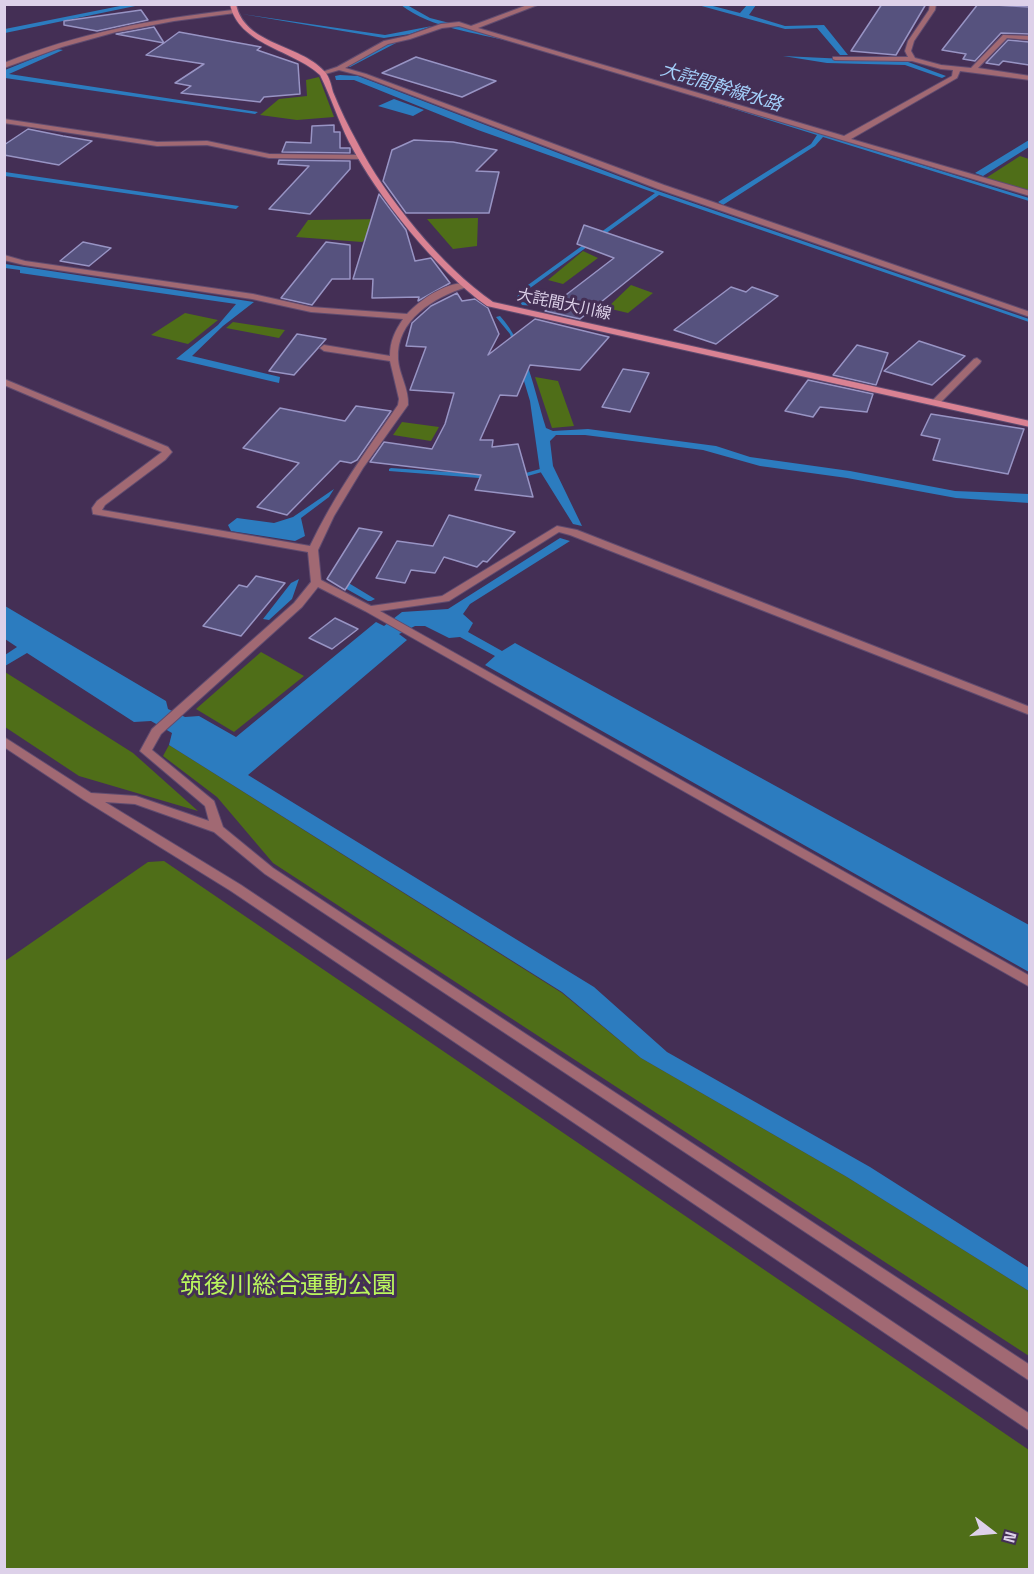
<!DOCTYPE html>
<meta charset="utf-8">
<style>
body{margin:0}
#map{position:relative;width:1034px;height:1574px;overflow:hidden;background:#442f55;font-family:"Space Grotesk",sans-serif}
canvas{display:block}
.frame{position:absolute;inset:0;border:6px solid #ddd1e9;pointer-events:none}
.north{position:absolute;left:962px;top:1502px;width:60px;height:60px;-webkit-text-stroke:4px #442f55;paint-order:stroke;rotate:106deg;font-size:16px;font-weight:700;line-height:24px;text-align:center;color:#ddd1e9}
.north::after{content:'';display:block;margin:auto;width:21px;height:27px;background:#ddd1e9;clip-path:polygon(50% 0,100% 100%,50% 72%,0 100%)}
</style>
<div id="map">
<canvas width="1034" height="1574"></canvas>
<div class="frame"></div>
<div class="north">N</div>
</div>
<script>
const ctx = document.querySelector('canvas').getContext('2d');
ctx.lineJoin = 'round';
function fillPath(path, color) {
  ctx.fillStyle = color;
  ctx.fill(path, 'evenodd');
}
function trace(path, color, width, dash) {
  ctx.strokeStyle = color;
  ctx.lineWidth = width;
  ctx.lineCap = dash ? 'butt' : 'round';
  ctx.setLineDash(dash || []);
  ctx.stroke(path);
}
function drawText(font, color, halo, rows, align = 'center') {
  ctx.font = font + ' "Space Grotesk","Noto Sans JP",sans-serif';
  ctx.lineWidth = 6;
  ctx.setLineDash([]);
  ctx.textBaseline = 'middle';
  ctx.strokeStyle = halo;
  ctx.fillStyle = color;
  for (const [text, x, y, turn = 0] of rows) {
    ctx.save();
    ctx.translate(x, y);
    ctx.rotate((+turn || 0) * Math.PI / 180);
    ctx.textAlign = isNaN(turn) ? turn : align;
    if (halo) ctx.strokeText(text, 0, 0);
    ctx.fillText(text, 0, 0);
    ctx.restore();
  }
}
fillPath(new Path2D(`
 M319,77L334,117L297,120L260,115L279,99L307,96L306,80Z
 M1020,156L1029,159V191L986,178Z
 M478,218L477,246L453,249L427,219Z
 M391,219L362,242L296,237L308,220Z
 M583,251L598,258L563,284L548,280Z
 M631,285L653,293L628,313L607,308Z
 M185,313L218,320L188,344L151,335Z
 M233,322L285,330L279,338L226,328Z
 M535,377L558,381L574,426L552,428Z
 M402,422L439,427L431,441L393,435Z
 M261,652L304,676L234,732L196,709Z
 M5,672L133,753L198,811L79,776L5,727Z
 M169,745L562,993L641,1058L847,1177L1029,1291V1356L273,863L217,797L163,756Z
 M164,861L1029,1450V1569H5V961L148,862Z`), '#4f6e18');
fillPath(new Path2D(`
 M130,4L140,5L5,33V29Z
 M401,5H407L430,18L516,40L1029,198V201L823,137L815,146L723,205L718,202L811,144L817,135C716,104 615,70 512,42C475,32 432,29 401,5Z
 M698,5H709L740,13L747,5H756L749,15L785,26L824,25L848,55H840L817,28L785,29Z
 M242,14L385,35L432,26L410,34L384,38Z
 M57,49L63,50L9,74L258,112L255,114L5,78V70Z
 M783,56L908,62L946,76L942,78L905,65L827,63Z
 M340,75L358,76L652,189L1029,319V322L659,195L526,291L521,297L523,302L536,306L522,305L517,297L521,290L655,193L478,130L354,80H336L335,76Z
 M394,99L424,110L413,116L378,106Z
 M1029,140V147L983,176L975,173Z
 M5,172L239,206L236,209L5,176Z
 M5,264L254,302L223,326L192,356L280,377L279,383L176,359L218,325L236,304L20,273V270L5,268Z
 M500,316C527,346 534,390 546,428L553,431L588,429L716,446L750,457L850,471L955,491L1029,494V503L956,498L847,478L760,466L703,450L585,435H556L550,441L553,466L582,526L573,524L540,471L530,401L510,334L496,317Z
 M334,489L329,497L301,518L305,536L295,541L231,531L228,525L237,518L274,523L293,517Z
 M560,538L570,541L470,604L463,614L473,623L468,632L502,651L515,643L1029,925V972L485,665L495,656L460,637L449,638L425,626H415L399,634L407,640L248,775L594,987L667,1052L870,1167L1029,1268V1291L847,1177L641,1058L562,992L169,745L172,733L151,721L134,722L27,653L5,666V655L17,647L5,639V606L166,701L168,709L185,717L199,716L236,737L376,622L384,626L402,612L448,609Z
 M299,579L292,599L269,620L263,619L291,583Z`), '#2c7cbf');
fillPath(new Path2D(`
 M392,42L396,43L350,67L346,66Z
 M391,468L492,475L495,477L492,479L389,471V469Z
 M540,469L543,471L542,472L517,479L514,477L515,476Z
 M336,579H342L375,599L371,601H368L336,583L335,581Z`), '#2c7cbf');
const building = new Path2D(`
 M882,4H926L896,55L851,51Z
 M978,4L1029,7V34L1001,33L975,61L963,59L966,54L942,50Z
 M141,10L148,20L97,31L64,25V21Z
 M154,27L164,43L179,32L261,47L257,50L298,64L300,94L264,97L260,102L181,93L191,86L175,83L204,64L146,55L164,43L116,34Z
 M1008,40L1029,42V65L1003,61L999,65L986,63Z
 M416,57L496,81L462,97L382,73Z
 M334,125V132H340V148H350V153L282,152L286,142L311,143L312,126Z
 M28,129L63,136L92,141L59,165L4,155V145Z
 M414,140L453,142L497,150L476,171L499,172L489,213H406L383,181L392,150Z
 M279,160L350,161V169L310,214L269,209L309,166L278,164Z
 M379,194L406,230L415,261L431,258L450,283L418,301L419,297L372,298L373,279H353Z
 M584,225L663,252L580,319L545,311L614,258L577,244Z
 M83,242L111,248L89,266L60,261Z
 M326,242L350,245V279H332L312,305L281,298Z
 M731,287L746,292L752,287L778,296L716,344L674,330Z
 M457,293L462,301L475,299L488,308L499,334L488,355L535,319L609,337L580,370L530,365L517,396L500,395L480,440H493L492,447L518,444L533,497L475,490L481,475L370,462L384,442L432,449L445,424L454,393L410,390L426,347L406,346L412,323L431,306Z
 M297,334L326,339L294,375L269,371Z
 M919,341L965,356L932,385L884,371Z
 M857,345L888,353L876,385L833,375Z
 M623,369L649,373L630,412L602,407Z
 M808,380L873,394L867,412L820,407L813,417L785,411Z
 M356,406L391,411L357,460L351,463L340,461L287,515L257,507L299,463L243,448L280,408L345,421Z
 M931,414L1024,429L1008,474L933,460L940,439L921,435Z
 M449,515L515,532L487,562L483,561L477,567L444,557L435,573L411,570L405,583L376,578L397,541L433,546Z
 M359,528L382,532L345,590L327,579Z
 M256,576L285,583L241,636L203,626L239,585L247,587Z
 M335,618L358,629L332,649L309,638Z`);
fillPath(building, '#56527e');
trace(building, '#9894c4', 1.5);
const minor = new Path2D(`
 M530,4H540L478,28L844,136L952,76L953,70L941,69L912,61L835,60L833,59V57H908L905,51L908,41L929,10L930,4H936L935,10L914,41L911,51L915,58L941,65L971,68L1003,35L1030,36V40L1007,38L978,68L1030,76V80L960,71L957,78L851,139L1030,191V196L459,26L442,28L410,39L388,44L345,68L366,74L664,185L1030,312V317L658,189L362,76L339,70L322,75L319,73L337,67L384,41L407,36L441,24L459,22L471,26Z
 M233,10L236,12L235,13L174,21L116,32L62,47L4,68V63C78,33 154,19 233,10Z
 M4,119L157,142L207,141L269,154L361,155L365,157L361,159L269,158L207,145L157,146L4,123Z
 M4,255L25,261L253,294L311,307L407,314C421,299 446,282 467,283V287C434,297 396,320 398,359C399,375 409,388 408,405L363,468L334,516L318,550L321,580L371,606L442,596L557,526L577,530L1030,707V715L570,535L559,532L449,601L380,611L1030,976V987L365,611L318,587L302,607L161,734L152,750L214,801L223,827L273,868L1030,1365V1381L265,874L214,832L135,804L105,802L241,885L1030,1414V1431L231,891L84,800L4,747V737L91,793L136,796L209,821L205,806L140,751L152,729L294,603L311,582L308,552L93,514L92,508L97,501L162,452L4,385V379L168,447L172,452L165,460L105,505L102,510L310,546C334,495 366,451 398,405L399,399L390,361L324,351L320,348L324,345L390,356C390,341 395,331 403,319L311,312L252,299L24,265L4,260Z
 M977,358L981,361L980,363L939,404H933V400L974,359Z`);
const secondary = new Path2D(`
 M230,4H236C244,45 300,44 324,71C330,77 331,85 333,92C340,109 348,126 357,142C385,197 442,267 493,302L1030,421V427L487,306C437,271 377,196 349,142C338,120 331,97 320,75C294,50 238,45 230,4Z`);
trace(minor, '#604c70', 2);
trace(secondary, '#604c70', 2);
fillPath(minor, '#a16973');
fillPath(secondary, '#da8293');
drawText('16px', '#ddd1e9', '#442f55', [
 ["大詫間大川線",564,305,12]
]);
drawText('italic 18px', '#a4d0fb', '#442f55', [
 ["大詫間幹線水路",721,88,17]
]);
drawText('24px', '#baf65d', '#442f55', [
 ["筑後川総合運動公園",288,1286]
]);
</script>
